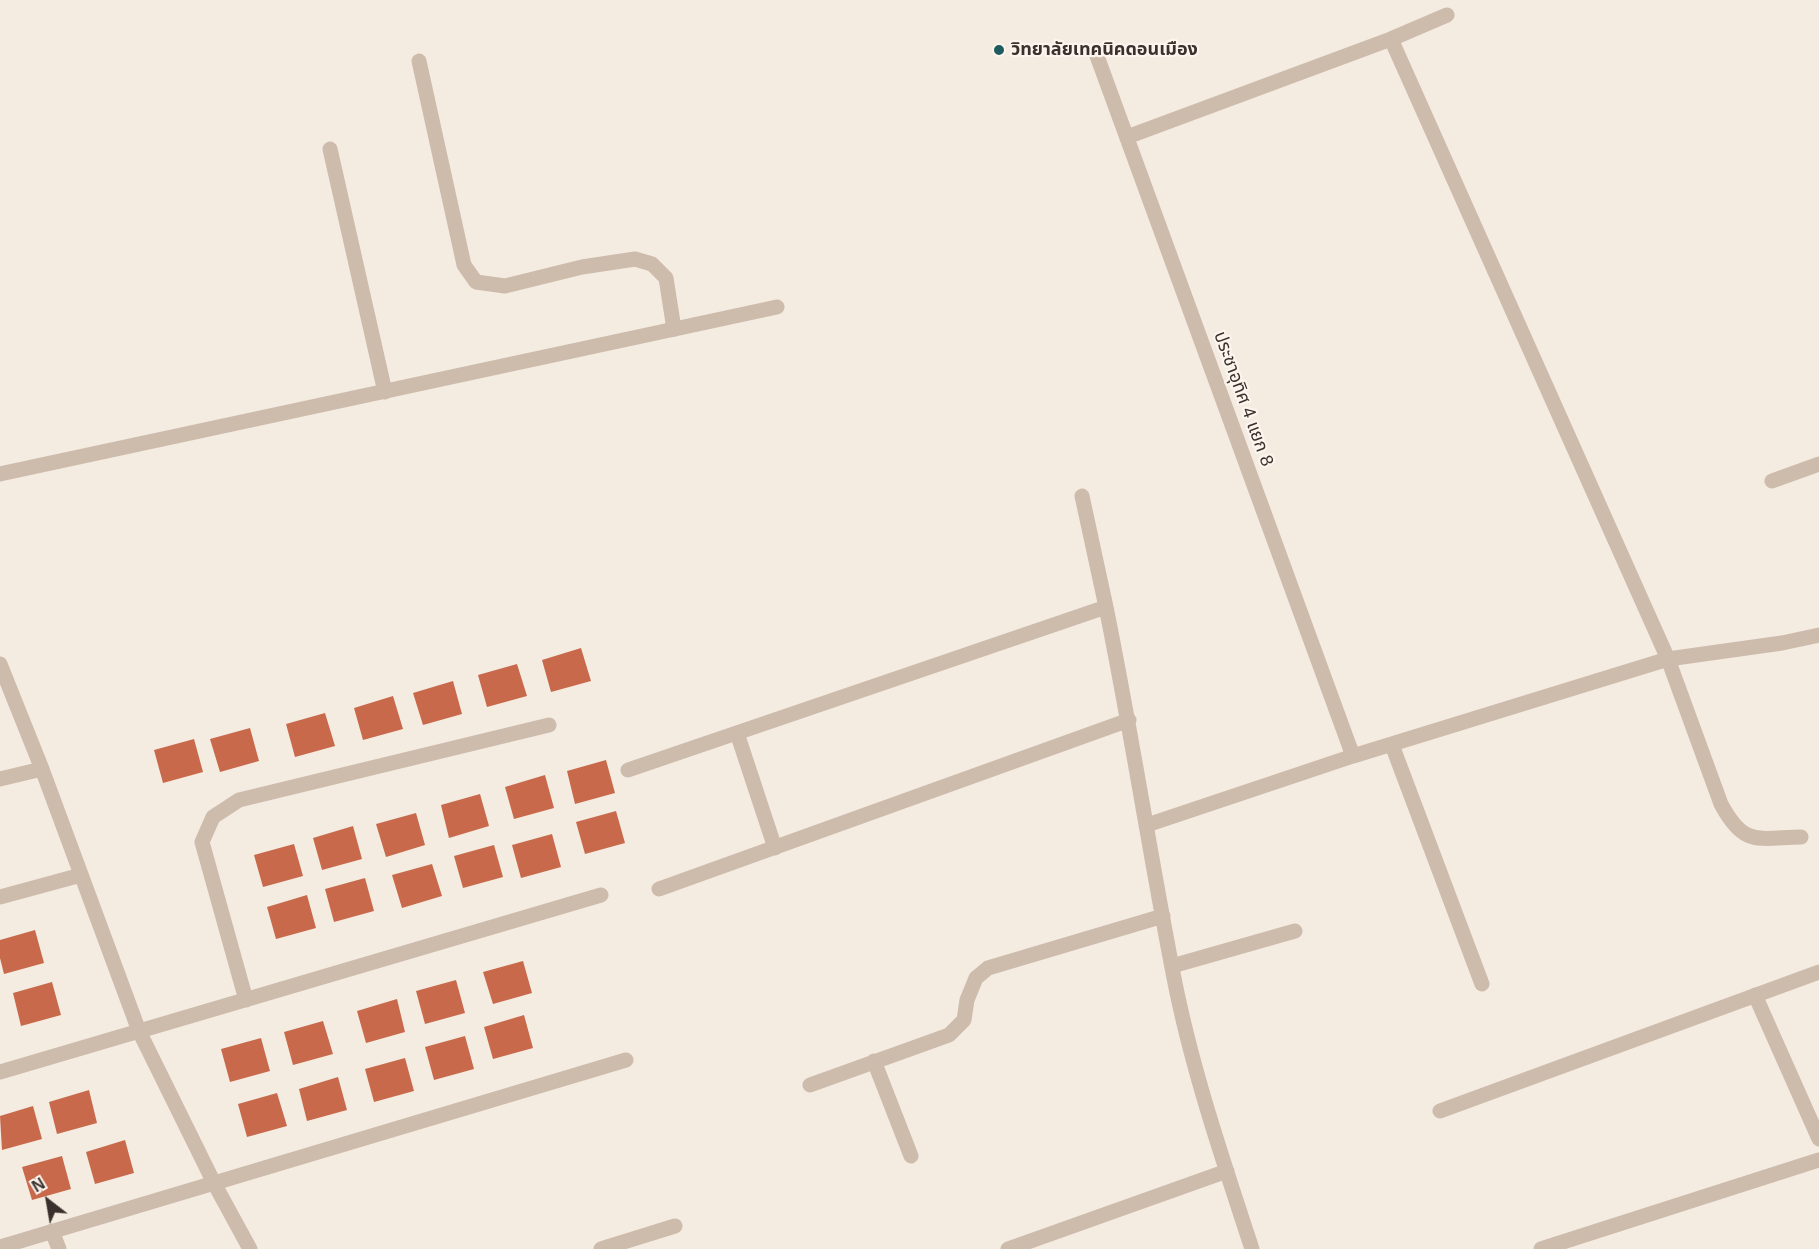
<!DOCTYPE html>
<meta charset="utf-8">
<style>
body{margin:0}
#map{position:relative;width:1819px;height:1249px;overflow:hidden;background:#f4ebe1;font-family:Arial,sans-serif}
canvas{display:block}
.north{position:absolute;left:18px;top:1171px;width:60px;height:60px;-webkit-text-stroke:4px #fbf5ee;paint-order:stroke;rotate:329deg;font-size:16px;font-weight:700;line-height:24px;text-align:center;color:#3b302b}
.north::after{content:'';display:block;margin:auto;width:21px;height:27px;background:#3b302b;clip-path:polygon(50% 0,100% 100%,50% 72%,0 100%)}
</style>
<div id="map">
<canvas width="1819" height="1249"></canvas>
<div class="north">N</div>
</div>
<script>
const ctx = document.querySelector('canvas').getContext('2d');
ctx.lineJoin = 'round';
function fillPath(path, color) {
  ctx.fillStyle = color;
  ctx.fill(path, 'evenodd');
}
function trace(path, color, width, dash) {
  ctx.strokeStyle = color;
  ctx.lineWidth = width;
  ctx.lineCap = dash ? 'butt' : 'round';
  ctx.setLineDash(dash || []);
  ctx.stroke(path);
}
function drawText(font, color, halo, rows, align = 'center') {
  ctx.font = font + ' Arial,"Noto Sans Thai",sans-serif';
  ctx.lineWidth = 4.5;
  ctx.setLineDash([]);
  ctx.textBaseline = 'middle';
  ctx.strokeStyle = halo;
  ctx.fillStyle = color;
  for (const [text, x, y, turn = 0] of rows) {
    ctx.save();
    ctx.translate(x, y);
    ctx.rotate((+turn || 0) * Math.PI / 180);
    ctx.textAlign = isNaN(turn) ? turn : align;
    if (halo) ctx.strokeText(text, 0, 0);
    ctx.fillText(text, 0, 0);
    ctx.restore();
  }
}
fillPath(new Path2D(`
 M581,648L591,681L551,692L542,660Z
 M517,664L527,696L487,707L478,675Z
 M453,681L462,714L423,725L413,693Z
 M393,696L403,729L363,740L354,708Z
 M325,713L335,746L295,757L286,724Z
 M250,728L259,761L220,772L210,739Z
 M194,739L203,772L163,783L154,750Z
 M606,760L615,793L575,804L567,771Z
 M545,775L554,808L514,819L505,787Z
 M480,794L489,826L449,838L441,805Z
 M616,811L625,843L585,854L576,822Z
 M416,813L425,845L386,857L376,824Z
 M353,826L362,859L322,870L313,838Z
 M552,834L561,867L521,878L512,845Z
 M294,844L303,876L263,887L254,855Z
 M494,845L503,877L463,888L454,856Z
 M432,864L442,896L402,908L392,875Z
 M365,878L374,911L334,922L325,889Z
 M307,895L316,928L276,939L267,907Z
 M35,930L44,963L4,974L0,958V940Z
 M523,961L532,993L493,1004L483,972Z
 M456,980L465,1013L425,1024L416,991Z
 M52,982L61,1015L21,1026L13,993Z
 M397,999L405,1032L366,1043L357,1011Z
 M524,1015L533,1048L493,1059L484,1027Z
 M323,1021L333,1054L293,1065L284,1032Z
 M465,1036L474,1069L434,1080L425,1047Z
 M261,1038L270,1071L230,1082L221,1049Z
 M405,1058L414,1091L374,1102L365,1069Z
 M338,1077L347,1110L307,1121L299,1089Z
 M89,1090L97,1123L57,1134L49,1102Z
 M277,1093L287,1126L247,1137L238,1104Z
 M33,1106L42,1139L2,1150L0,1116Z
 M125,1140L134,1173L95,1184L86,1152Z
 M62,1156L71,1189L32,1200L22,1167Z`), '#c8694b');
trace(new Path2D(`
 M419,61L464,265L476,282L505,286L582,267L635,259L652,264L666,278L674,329
 M330,149L385,392`), '#cdbbac', 15);
trace(new Path2D(`
 M1391,39L1668,659L1721,804C1744,847 1757,838 1801,837
 M1097,56L1353,756
 M1127,137L1391,39L1447,15
 M0,474L777,307
 M1772,481L1819,464
 M1082,496L1106,607
 M0,664L42,769L0,779
 M737,733L775,848
 M1392,745L1482,984
 M42,769L139,1031L214,1183L250,1249
 M628,770L1106,607C1131,730 1150,855 1174,978C1192,1070 1223,1160 1252,1249
 M1147,825L1353,756L1668,659L1782,643L1819,635
 M659,889L1129,720
 M0,897L81,875
 M1172,966L1295,931
 M1755,995L1819,1139
 M246,1000L202,842L213,817L239,800L549,725
 M874,1061L911,1156
 M0,1072L601,895
 M810,1085L949,1035L964,1020L967,1000L976,978L988,968L1163,916
 M1440,1111L1819,972
 M52,1231L59,1249
 M0,1247L626,1060
 M601,1249L675,1226
 M1008,1249L1227,1171
 M1541,1249L1819,1160`), '#cdbbac', 15);
for (const [x, y, r, color] of [
 [999,50,6,"#1f5a5e"]
]) {
  const dot = new Path2D();
  dot.arc(x, y, r, 0, 2 * Math.PI);
  ctx.fillStyle = color;
  ctx.fill(dot);
  trace(dot, '#fbf5ee', 2);
}
drawText('bold 18px', '#3b302b', '#fbf5ee', [
 ["วิทยาลัยเทคนิคดอนเมือง",1011,50]
], 'left');
drawText('18px', '#3b302b', '#fbf5ee', [
 ["ประชาอุทิศ 4 แยก 8",1243,399,70]
]);
</script>
